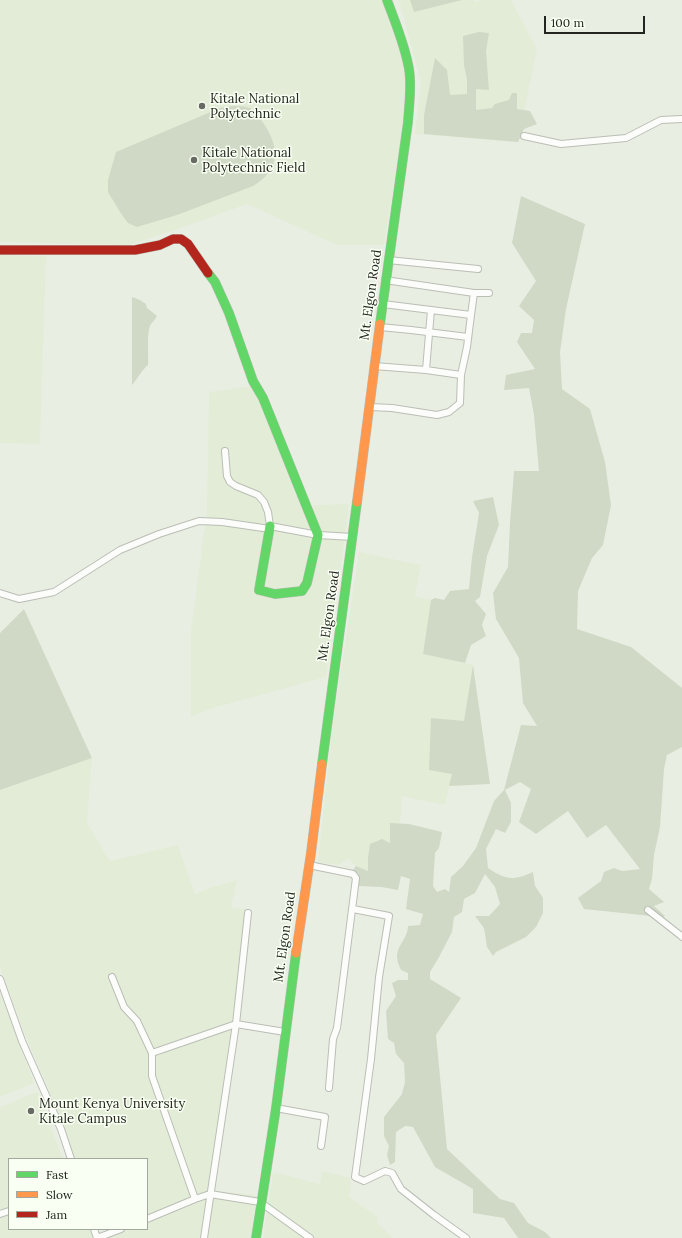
<!DOCTYPE html>
<style>
body{margin:0}
#map{position:relative;width:682px;height:1238px;overflow:hidden;background:#e9eee3;font-family:Lora,serif}
canvas{display:block}
.legend{position:absolute;left:8px;top:1158px;width:140px;height:72px;box-sizing:border-box;background:#f9fff2;border:1px solid #a3a89d;margin:0;padding:5px 7px;list-style:none;font-size:12px;color:#22251e}
.legend li{display:flex;align-items:center;gap:8px;height:20px}
.legend b{width:20px;border:1px solid #a3a89d}
.scale{position:absolute;left:544px;top:16px;width:101px;height:18px;box-sizing:border-box;border:2px solid #22251e;border-top:0;padding-left:5px;font-size:12px;line-height:14px;white-space:nowrap;color:#22251e;-webkit-text-stroke:3px #f9fff2;paint-order:stroke}
</style>
<div id="map">
<canvas width="682" height="1238"></canvas>
<ul class="legend">
<li><b style="height:5px;background:#63d668"></b>Fast</li>
<li><b style="height:5px;background:#ff974d"></b>Slow</li>
<li><b style="height:5px;background:#b3261e"></b>Jam</li>
</ul>
<div class="scale">100 m</div>
</div>
<script>
const ctx = document.querySelector('canvas').getContext('2d');
ctx.lineJoin = 'round';
function fillPath(path, color) {
  ctx.fillStyle = color;
  ctx.fill(path, 'evenodd');
}
function trace(path, color, width, dash) {
  ctx.strokeStyle = color;
  ctx.lineWidth = width;
  ctx.lineCap = dash ? 'butt' : 'round';
  ctx.setLineDash(dash || []);
  ctx.stroke(path);
}
function drawText(font, color, halo, rows, align = 'center') {
  ctx.font = font + ' Lora,serif';
  ctx.lineWidth = 3;
  ctx.setLineDash([]);
  ctx.textBaseline = 'middle';
  ctx.strokeStyle = halo;
  ctx.fillStyle = color;
  for (const [text, x, y, turn = 0] of rows) {
    ctx.save();
    ctx.translate(x, y);
    ctx.rotate((+turn || 0) * Math.PI / 180);
    ctx.textAlign = isNaN(turn) ? turn : align;
    if (halo) ctx.strokeText(text, 0, 0);
    ctx.fillText(text, 0, 0);
    ctx.restore();
  }
}
fillPath(new Path2D(`
 M0,0H384L407,76L402,135L384,245H337L247,204L178,229L129,245L0,242Z
 M399,0H474L475,2L483,0H511L537,49L518,142L415,134L421,83Z
 M0,255L46,256L40,444L0,443Z
 M253,386L309,523L314,505L349,504L326,677L213,708L191,717V631L207,510L209,392Z
 M359,552L421,565L415,596L431,600L423,654L473,665L464,722L432,718L452,774L445,805L402,796L400,824L390,823V844L368,858V871L356,866L348,858L339,865L318,862L332,729Z
 M92,758L87,823L110,861L178,845L195,894L209,888L237,880L231,907L251,910L240,1001L215,1191L256,1195L251,1238H104L132,1229H147V1223L197,1203L214,1192L196,1195L147,1215V1159H75L63,1123L27,1039L0,967V790Z
 M0,993L34,1083L0,1097Z
 M37,1092L63,1159H9V1207L0,1210V1107Z
 M322,1171L351,1178L349,1197L378,1217L377,1223L393,1238H263L273,1172L320,1184Z
 M9,1215V1229H91L94,1238H0V1219Z`), '#e3ecd7');
fillPath(new Path2D(`
 M410,0H462L414,12Z
 M479,32L489,33L486,51L489,90L476,89V110L492,108L495,104L509,100L512,93H517V109L530,111L537,124L524,129L518,142L424,134V115L435,58L447,70L450,95L467,94V80L464,65L463,36Z
 M232,106C240,106 248,106 255,111C259,114 261,120 264,124C280,148 280,170 253,186L177,215L137,227L128,223L122,215L108,192V180L116,152L220,108Z
 M521,196L585,224L566,309L560,352L562,389L590,409L605,462L611,505L603,545L592,558L578,591L577,629L631,647L682,688V747L667,755L664,769L660,827L654,855L652,879L649,889L664,902L654,906L665,916L657,921L651,916L584,909L578,898L601,881L604,872L614,868L622,871L640,869L606,825L587,838L568,811L536,834L519,822L531,789L520,782L505,790L511,803V822L505,833L496,829L486,849L488,868C506,880 513,881 533,872L535,886L543,898V913L536,927L526,937L496,952L493,956L487,947L484,928L475,916H489L500,904L495,887L485,874L475,893L464,899L462,912L454,917L452,932L438,959L430,972V979L461,998L436,1035L447,1149L500,1199L514,1203L528,1223L545,1232L551,1238H518L504,1218L473,1213V1189L435,1167L413,1127L405,1126L396,1132L395,1162L390,1165L387,1155L389,1146L384,1136V1117L402,1094L405,1082L404,1063L396,1054L394,1043L388,1039L386,1011L396,996L392,983L398,980H408V973L401,970C399,966 397,961 397,957C397,944 408,939 408,926L420,925L423,914L406,909L410,879L401,876L398,890L381,887L359,886V874L353,870L356,866L368,871V858L370,844L382,839L390,843V823L409,824L442,832L439,848L435,853L433,886L437,892L445,889L449,892L451,877L463,866L476,848L494,801L504,790L521,725L537,726L523,703L519,658L496,619L493,593L508,567L510,523L514,471H539L534,415L529,388L504,390L506,375L535,369L517,342L521,333H532L534,320L519,306L536,281L512,243Z
 M132,297L140,300L146,304L147,308L157,316C155,319 153,322 151,324C146,332 149,355 148,365C141,371 138,378 132,385Z
 M493,497L499,525L487,556L480,597L475,601L486,614L482,625L486,636L471,645L465,663L423,654L431,600L435,598L444,600L450,591L469,589L472,557L479,513L473,501Z
 M24,609L92,758L0,790V633Z
 M473,665L490,784L449,786L452,774L429,770L431,718L464,721Z`), '#d0d9c5');
const street = new Path2D(`
 M524,136L561,144L626,138L661,120L682,119
 M388,260L478,269
 M385,280L474,293H489
 M471,315L474,293
 M380,327L411,330L468,337
 M374,366L426,370L461,375
 M426,370L431,310
 M370,407L392,408L437,415L449,412L460,403L461,375L467,347L471,315L383,304
 M225,451L227,476L230,482L236,486L258,495L264,502L268,512L270,526L318,535L353,537
 M0,593L19,599L54,592L120,550L159,534L199,521L222,522L270,529
 M309,865L353,874L356,878L337,1028L333,1039L329,1088
 M353,909L389,916L379,977L371,1059L355,1177L364,1181L385,1171L392,1173L401,1189L434,1215L466,1238
 M648,910L680,935L682,937
 M112,977L124,1007L137,1021L152,1053
 M0,979L22,1041L61,1129L71,1159
 M276,1108L325,1117L321,1146
 M195,1199L152,1076V1053L236,1024L248,913
 M0,1214L9,1211
 M147,1219L195,1199L210,1194L260,1202L310,1238
 M94,1229L97,1238
 M97,1238L121,1229
 M204,1238L236,1024L285,1032`);
const fast = new Path2D(`
 M208,273L215,282L229,313L253,381L263,398L318,535L307,583L302,591L275,594L259,590L270,526
 M380,324L408,122C409,105 412,86 409,69C405,45 395,22 387,0
 M322,764L357,502
 M256,1238L276,1108L296,953`);
const slow = new Path2D(`
 M357,502L380,324
 M296,953L311,853L322,764`);
const jam = new Path2D(`
 M0,250H135L160,245L173,239H181L188,244L208,273`);
trace(street, '#babeb5', 8);
trace(fast, '#babeb5', 10);
trace(slow, '#babeb5', 10);
trace(jam, '#babeb5', 10);
trace(street, '#fcfcfb', 6);
trace(fast, '#63d668', 9);
trace(slow, '#ff974d', 9);
trace(jam, '#b3261e', 9);
for (const [x, y, r, color] of [
 [202,106,4,"#686b63"],
 [194,160,4,"#686b63"],
 [31,1111,4,"#686b63"]
]) {
  const dot = new Path2D();
  dot.arc(x, y, r, 0, 2 * Math.PI);
  ctx.fillStyle = color;
  ctx.fill(dot);
  trace(dot, '#f9fff2', 1.5);
}
drawText('13px', '#22251e', '#f9fff2', [
 ["Kitale National",210,99],
 ["Polytechnic",210,114],
 ["Kitale National",202,153],
 ["Polytechnic Field",202,168],
 ["Mount Kenya University",39,1104],
 ["Kitale Campus",39,1119]
], 'left');
drawText('13px', '#22251e', '#f9fff2', [
 ["Mt. Elgon Road",371,295,-82],
 ["Mt. Elgon Road",329,616,-82],
 ["Mt. Elgon Road",285,937,-82]
]);
</script>
